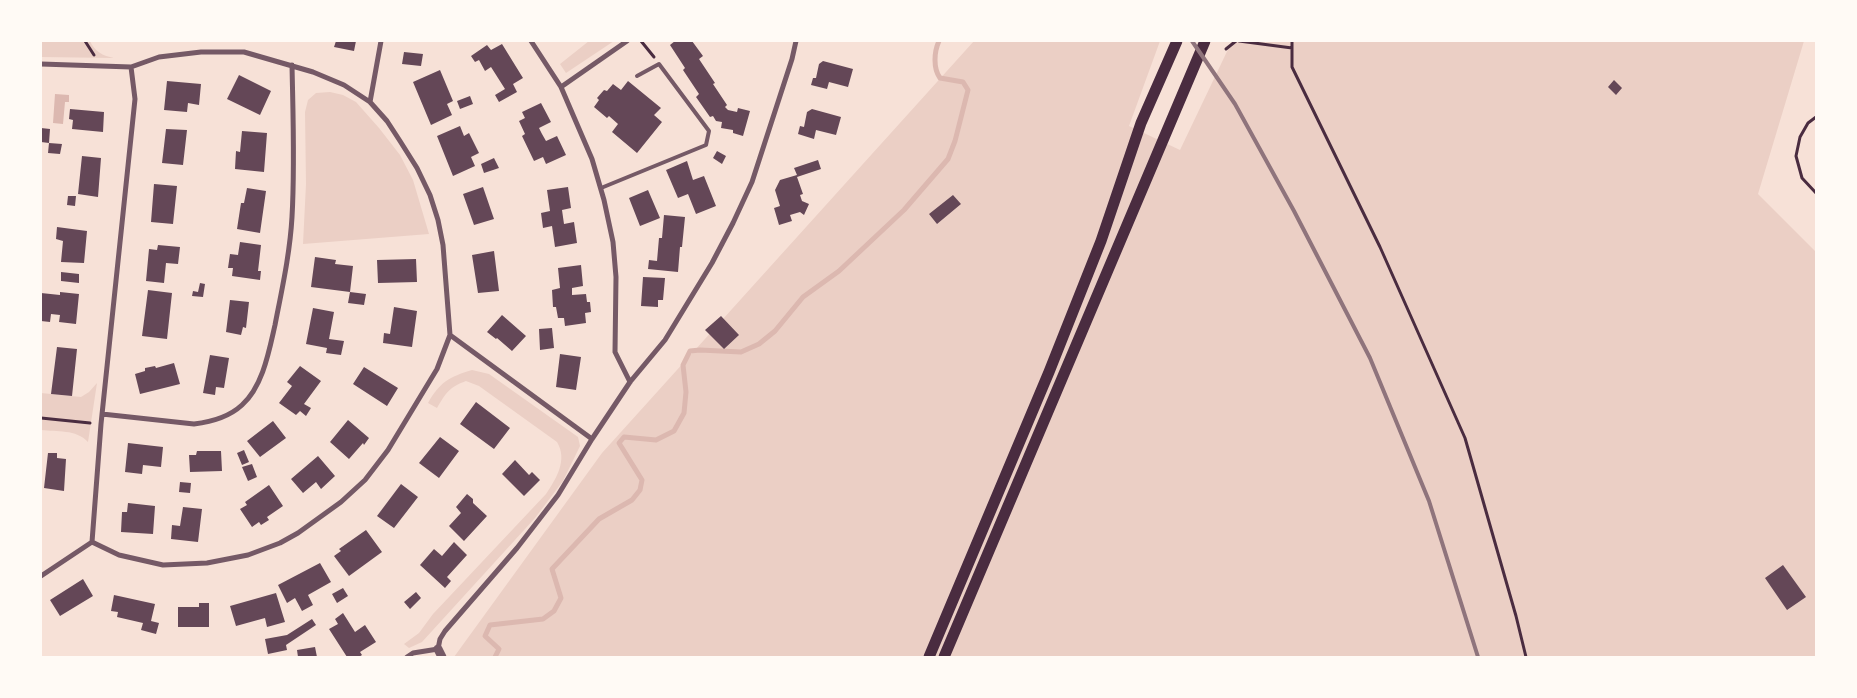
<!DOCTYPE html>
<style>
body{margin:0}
#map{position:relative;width:1857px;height:698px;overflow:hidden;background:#f7e1d7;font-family:"Work Sans",sans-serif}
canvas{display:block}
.frame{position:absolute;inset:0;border:42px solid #fffaf5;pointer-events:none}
</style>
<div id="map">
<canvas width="1857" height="698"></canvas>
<div class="frame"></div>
</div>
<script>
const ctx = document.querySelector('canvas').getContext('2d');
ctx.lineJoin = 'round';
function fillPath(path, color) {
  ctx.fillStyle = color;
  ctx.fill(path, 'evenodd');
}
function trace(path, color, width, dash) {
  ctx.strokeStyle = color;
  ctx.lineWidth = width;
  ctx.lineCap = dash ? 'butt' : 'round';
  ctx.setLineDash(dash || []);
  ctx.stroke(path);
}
fillPath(new Path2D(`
 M41,41H90C94,51 103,56 114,58L41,57Z
 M589,41H614L566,73L560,64Z
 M974,41H1160L1129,126L1180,150L1232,41H1804L1758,194L1816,252V657H454L602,453Z
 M330,92L343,95L356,102L379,128L400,155L413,180L429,234L303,244L306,184L305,112L308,100L316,93Z
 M472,370L489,374L578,437L580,446L563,481L535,518L422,642L409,648L404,644L419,633L433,614L546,494C556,479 568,460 557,442L479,386L466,381C449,387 446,393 437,408L428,403C440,382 449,377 472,370Z
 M97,383L88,442C76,429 57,432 41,430V393L81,397L89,392Z`), '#ebcfc5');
fillPath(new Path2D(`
 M55,94L69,95V102H65L63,124L53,123Z`), '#dcb8b0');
trace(new Path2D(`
 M495,657L499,649L485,636L490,625L543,619L554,611L561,598L552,569L599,519L632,500L640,490L642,480L619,443L624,437L656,440L674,431L684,413L686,392L683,365L690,351L700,350L741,352L759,344L775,331L803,297L839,271L904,210L948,159L955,141L968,90L963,82L940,78C933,68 934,52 939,41`), '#dcb8b0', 5);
fillPath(new Path2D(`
 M336,41H356L354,51L334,47Z
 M675,41H692L703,56L699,59L715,83L713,84L727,105L725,107L728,110L737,112L738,108L750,111L743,136L733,133V130L721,128L722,122L716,121L713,116L710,117L696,97L699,94L683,70L685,68L670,45Z
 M502,44L523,78L513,84L517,92L499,102L495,95L505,89L491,67L485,71L479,60L475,62L471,56L487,45L491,50Z
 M404,52L423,54L421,66L402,64Z
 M823,61L853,69L848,87L829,82L827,89L811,85L813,78H816L819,64Z
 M440,70L453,101L447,104L452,115L431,125L413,82Z
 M239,75L271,91L260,115L227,99Z
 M1614,80L1622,88L1616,95L1608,87Z
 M167,81L201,84L199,105L188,103L187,112L164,110Z
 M628,81L661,108L654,115L662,122L637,153L612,132L618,124L609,116L607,118L594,107L599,100L597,98L604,90L607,91L613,84L621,90Z
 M470,96L473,104L460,109L457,101Z
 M541,103L551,122L539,128L542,134L546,141L557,136L566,155L546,164L543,157L534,161L522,136L525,134L519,121L525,118L522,112Z
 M70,109L104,112L103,132L72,129L73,120L69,119Z
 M812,109L841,117L836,135L816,130L814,139L798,134L800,126L804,127L807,112Z
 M460,126L464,136L469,133L479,153L471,157L475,166L453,176L437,136Z
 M41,128L50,129L49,143L62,144L60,154L48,153L49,143L41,142Z
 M166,129L187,130L183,165L162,163Z
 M242,131L267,133L264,172L235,169L236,151L240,152Z
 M717,151L726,156L722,164L713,158Z
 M82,156L101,158L98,197L78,194Z
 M494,158L499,168L484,173L481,164Z
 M818,160L821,169L797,177L803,194L800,195L802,201L809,204L804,215L800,212L790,215L792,221L779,225L774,208L780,206L775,190L780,180L797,175L794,168Z
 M687,161L693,180L704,176L716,206L696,214L688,194L678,198L666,170Z
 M154,184L177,186L173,224L151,222Z
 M483,187L494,219L474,225L463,194Z
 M568,187L571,208L562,210L564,224L574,222L577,243L555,247L552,226L543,228L541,213L550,211L547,190Z
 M247,188L266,191L260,233L237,229L241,203H244Z
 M648,190L660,218L640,226L629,198Z
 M953,195L961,204L937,224L929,214Z
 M68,196H76L75,206L67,205Z
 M664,215L685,217L682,247H680L678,272L648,269L649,260L657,261L659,238H662Z
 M57,227L87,231L84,263L61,262L63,241L56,239Z
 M240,242L261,245L258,271H261L260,280L232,276L233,268H228L230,254L238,255Z
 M158,245L180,247L178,264L166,263L164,283L146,281L149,249L157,250Z
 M494,251L499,291L478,293L472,255Z
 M315,257L336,260L335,264L353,266L350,292L311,287Z
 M416,259L417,282L378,283L377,260Z
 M581,265L583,286L572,288V295L586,294L587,302H590L591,312L585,313L586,323L565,326L564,318H558L556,307H553L552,290L560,288L558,268Z
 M61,272L79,274V283L61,281Z
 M643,277L665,278L663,300H658V307L641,306Z
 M200,283L205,284L203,297L192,296L193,291L198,292Z
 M148,290L172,293L167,339L142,336Z
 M60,292L79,294L76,324L59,322L60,315L51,314L50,322L41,321V293L60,295Z
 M350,292L366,294L364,305L348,303Z
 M230,300L249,302L246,328L243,327L241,335L226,332Z
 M394,307L417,311L412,347L383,343L384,333L390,334Z
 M313,308L334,312L329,339L344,341L341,355L326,353L327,348L306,344Z
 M502,315L526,336L512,351L497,338L496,339L487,332Z
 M721,316L739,335L724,349L705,330Z
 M552,328L554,348L540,350L539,329Z
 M57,347L77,349L72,396L51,394Z
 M560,354L581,357L576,390L556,387Z
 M210,355L229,358L224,388L216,387L215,395L203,393Z
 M174,363L180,384L140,394L135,374L145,371V368L155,366L156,368Z
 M300,366L321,381L304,404L311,408L306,416L300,411L296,415L279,403L292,386L287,382Z
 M364,367L398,388L387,406L353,384Z
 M476,402L510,428L494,449L460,424Z
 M348,420L369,438L364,445L363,443L349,459L330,442Z
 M273,421L286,438L260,457L247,441Z
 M440,437L459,451L439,478L419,463Z
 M128,443L163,447L161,467L143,465L142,474L125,472Z
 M244,450L249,462L242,465L237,453Z
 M197,451H221L222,471L190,472L189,455H196Z
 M48,453H57V458L66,459L64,491L44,488Z
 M318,456L335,476L321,489L316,482L303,493L291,479Z
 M515,460L529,475L532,472L540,480L524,496L502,474Z
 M252,464L257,477L248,481L242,467Z
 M180,482L191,483L190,493L179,492Z
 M401,484L418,497L394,528L377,516Z
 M269,485L283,506L267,517L269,520L261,525L259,522L252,527L240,509L247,505L245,502Z
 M467,494L473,499V503L487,516L464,541L449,526L461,513L456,507Z
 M128,503L155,506L153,534L121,532L122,512H127Z
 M183,507L202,509L198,542L171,539L172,525L180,526Z
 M366,530L382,552L349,576L334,556L341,551L339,549Z
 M454,542L467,555L447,577L451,581L445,588L420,565L434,549L442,556Z
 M320,563L331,582L308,595L313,605L302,611L295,598L287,603L278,585Z
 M1783,565L1806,597L1787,610L1765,578Z
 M83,579L93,596L60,616L50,600Z
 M343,588L348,596L337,603L332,594Z
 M416,592L421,598L410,609L404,602Z
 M276,593L285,622L267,627L265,618L236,626L230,606Z
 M114,595L155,604L151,621L159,623L156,634L141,630L143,623L117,617L118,612L111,611Z
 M199,603H209V627H178V607H199Z
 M343,613L355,632L365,625L376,642L360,652L362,655L359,657H347L329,629L338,624L335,619Z
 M312,619L316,625L286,645L287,650L268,654L265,639L287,635Z
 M315,647L317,657H298L297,650Z`), '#644757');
trace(new Path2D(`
 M85,41L94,55
 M641,41L654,57
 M1239,41L1292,48
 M1292,41V67L1380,247L1465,438L1516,616L1526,657
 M1226,49L1236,41
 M1816,117L1808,123L1800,137L1796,156L1802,178L1816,193
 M41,418L90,423`), '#4a2c40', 3);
trace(new Path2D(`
 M601,188L706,145L709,131L659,64L637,76`), '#755966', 4);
trace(new Path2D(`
 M531,41L561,87L592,159L604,200L613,242L616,277L615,352L630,382
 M41,64L131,67L159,57L201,52H244L313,72L344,85L370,102L387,121L400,141L417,168L430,195L438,220L443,245L450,335L437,369L388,450L365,480L341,502L298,533L280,543L248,555L207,563L163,565L119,555L92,542
 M561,87L627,41
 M370,102L381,41
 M450,335L592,439
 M102,414L194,424C211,422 229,417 242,405C263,386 269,351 275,325C282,289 290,253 292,217C295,166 293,116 292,65
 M92,542L101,424L135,99L131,67
 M41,576L92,542
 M407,657L413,653L438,649L440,639L445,631L517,548L558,495L592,439L630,382L665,340L712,263L733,223L752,182L792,59L796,41`), '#755966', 5);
trace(new Path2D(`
 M438,649L442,657`), '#755966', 9);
trace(new Path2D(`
 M929,657L1049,372L1101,241L1141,123L1177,41
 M944,657L1205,41`), '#4a2c40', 11);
trace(new Path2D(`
 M1192,41L1235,104L1294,211L1370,358L1429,501L1478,657`), '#8f747c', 4);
</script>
